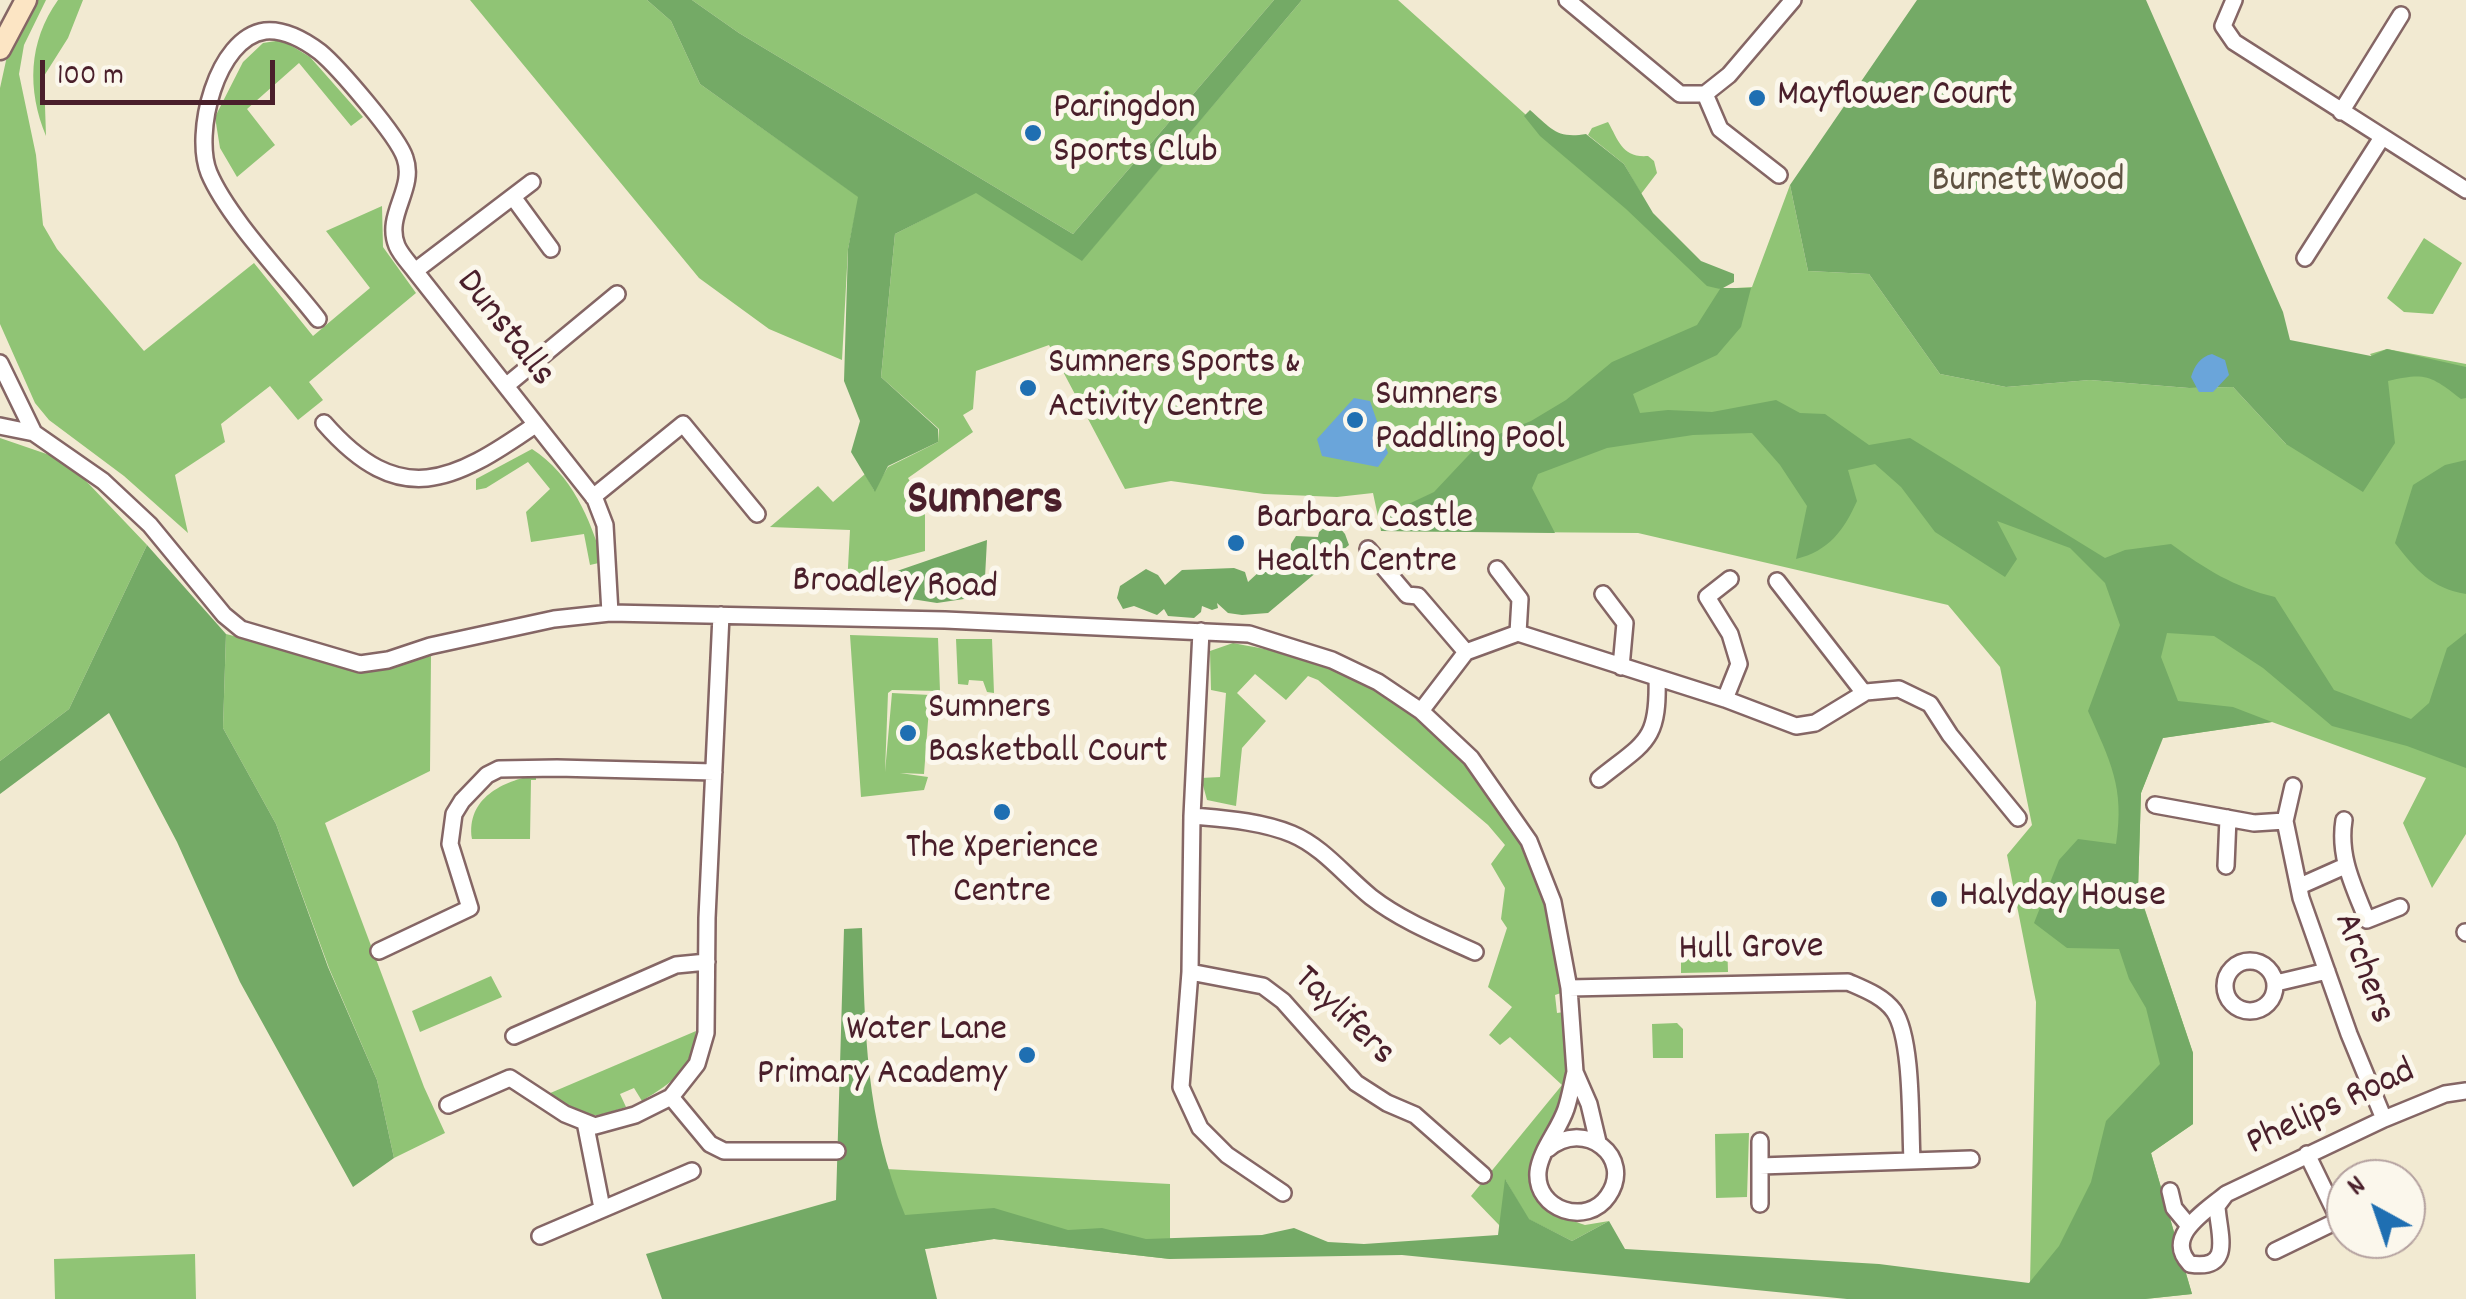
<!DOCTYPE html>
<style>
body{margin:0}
#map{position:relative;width:2466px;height:1299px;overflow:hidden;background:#f2ead2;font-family:Dekko,sans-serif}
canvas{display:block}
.north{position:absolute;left:2326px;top:1159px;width:100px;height:100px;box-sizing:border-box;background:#fbf7ec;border:2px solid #b4a19f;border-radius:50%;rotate:320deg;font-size:28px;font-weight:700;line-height:40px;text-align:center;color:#4a1f2b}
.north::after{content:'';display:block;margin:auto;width:35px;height:45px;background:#1f6fb2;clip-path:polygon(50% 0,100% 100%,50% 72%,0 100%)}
.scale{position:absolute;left:40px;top:60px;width:235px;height:45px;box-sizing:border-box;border:5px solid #4a1f2b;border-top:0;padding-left:12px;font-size:30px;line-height:35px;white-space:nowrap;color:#4a1f2b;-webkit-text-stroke:8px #fbf7ec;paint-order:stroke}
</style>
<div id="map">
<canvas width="2466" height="1299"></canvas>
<div class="north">N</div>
<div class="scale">100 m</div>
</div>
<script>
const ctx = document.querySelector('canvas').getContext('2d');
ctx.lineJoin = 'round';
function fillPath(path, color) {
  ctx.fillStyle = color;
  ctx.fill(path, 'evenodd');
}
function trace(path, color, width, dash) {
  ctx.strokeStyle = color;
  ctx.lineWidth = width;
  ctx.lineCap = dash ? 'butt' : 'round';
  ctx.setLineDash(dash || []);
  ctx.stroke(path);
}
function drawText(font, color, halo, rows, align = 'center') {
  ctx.font = font + ' Dekko,sans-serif';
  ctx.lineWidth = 10;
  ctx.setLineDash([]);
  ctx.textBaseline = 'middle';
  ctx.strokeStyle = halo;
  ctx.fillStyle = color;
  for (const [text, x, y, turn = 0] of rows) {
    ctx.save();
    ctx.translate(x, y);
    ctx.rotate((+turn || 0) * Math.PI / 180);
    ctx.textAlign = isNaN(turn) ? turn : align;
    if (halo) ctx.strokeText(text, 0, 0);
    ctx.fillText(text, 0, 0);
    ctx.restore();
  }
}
fillPath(new Path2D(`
 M32,0H46L24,45L19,74L36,155L43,225L57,249L144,351L254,263L313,336L370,288L326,231L382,206L383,247L416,293L309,382L323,400L298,420L270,386L221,424L225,442L175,475L188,533L124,476L49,420L35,403L0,324V88L9,47Z
 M58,0H83L68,38L44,76L46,136C27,90 28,42 58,0Z
 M470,0H647L671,21L700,84L859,197L848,249L842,360L769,329L699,278Z
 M692,0H1274L1073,234L739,33Z
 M1302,0H1398L1720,289L1752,287L1790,185L1808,271L1869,274L1940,374L2006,387L2090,380L2189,388L2233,387L2286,444L2388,381L2370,354L2387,349L2466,364V834L2432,888L2403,823L2426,778L2272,722L2162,738L2141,793L2138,889L2193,1053V1124L2151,1153L2192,1294L2145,1299L2030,1283L2036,1002L2007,855L2032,825L2000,667L1948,605L1638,533L1381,531L1373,493L1337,497L1264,494L1171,481L1125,489L1049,345L976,371L973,409L963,415L973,432L908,478L925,507V551L883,562L847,586L850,530L770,527L818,486L833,502L865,474L874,490L888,467L938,442L939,429L881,377L895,234L976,192L1082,260Z
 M282,40L310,57L363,117L351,126L299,63L247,109L275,145L237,177L220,148L215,117L243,62L263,43Z
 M1608,122C1619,141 1622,158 1648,156L1654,161L1657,173L1641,194L1624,164L1588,135L1592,128Z
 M2424,238L2462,263L2433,314L2404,312L2387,298Z
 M0,438L67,461L147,545L69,709L0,761Z
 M532,449C572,475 590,518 603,562L590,565L584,534L531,542L526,512L550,489L528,462L486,488L476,490V479Z
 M226,634L359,668L378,670L431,656L430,771L325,823L424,1087L445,1133L394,1158L377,1080L329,968L276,824L223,728Z
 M850,635L938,638L940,691L892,690L888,693L885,772L892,693L930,695L924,774L900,773L928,777L924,790L861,797Z
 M956,639H992L994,693L987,692L983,681L969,680L968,685L958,684Z
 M1233,643C1263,649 1295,653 1323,664C1434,704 1516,807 1551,917C1558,941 1558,969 1561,993L1555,995L1557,1013L1564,1012L1569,1079L1550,1143L1542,1144L1543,1197L1558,1216L1585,1225L1609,1221L1572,1241L1528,1219L1506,1181L1500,1226L1471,1196L1562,1085L1510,1037L1500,1045L1489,1035L1512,1007L1488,987L1507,928L1501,919L1505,888L1491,864L1505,845L1488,825L1318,680L1308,676L1286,700L1255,674L1237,693L1266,721L1242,748L1236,806L1207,800L1201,778L1220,777L1226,693L1211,690L1210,651Z
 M536,775V780H531L530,839H472C466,798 503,781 536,775Z
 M1727,940L1728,972L1681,973V941Z
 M491,976L502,997L420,1032L412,1011Z
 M1677,1023L1683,1029V1058H1653L1652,1024Z
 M696,1031C691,1071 674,1081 642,1101L634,1088L620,1094L626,1107C583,1121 585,1119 548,1094Z
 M1749,1133L1747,1197L1716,1198L1715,1134Z
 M886,1169L1170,1184V1259L994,1239L925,1249L904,1215Z
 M195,1254L196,1299H55L54,1259Z`), '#90c475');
fillPath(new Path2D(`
 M647,0H692L739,33L1073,234L1274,0H1302L1082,261L976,193L895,234L881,377L938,429V442L888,466L875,492L851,452L860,421L844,381L848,249L858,197L700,84L671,21Z
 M1917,0H2146L2283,312L2290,340L2371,356L2387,349L2466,367V398L2461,399C2431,376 2426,372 2388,381L2395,443L2363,492L2286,444L2233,387L2189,388L2090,380L2006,387L1940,374L1869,274L1808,271L1790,185Z
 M1530,110C1551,128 1556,139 1586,134L1624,164L1653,213L1701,261L1734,274V282L1723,288H1751L1741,327L1717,355L1633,394L1640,413L1668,410L1712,412L1776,400L1800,413L1825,414L1869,445L1910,438L2105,558L2125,550L2171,544C2205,569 2234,587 2275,597L2334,690L2411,719L2429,703L2447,648L2466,633V768L2407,746L2332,726L2263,668L2214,636L2167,633L2161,657L2178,701L2233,707L2272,722L2163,738L2141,793L2138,890L2193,1053V1124L2151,1153L2192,1294L2145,1299H1847L1402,1255L1170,1259L994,1239L925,1249L937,1299H662L646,1254L836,1200L844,929L862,928C865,1031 865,1118 905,1215L994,1208L1068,1230L1102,1228L1146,1239L1262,1235L1294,1228L1328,1242L1364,1244L1498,1235L1505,1179L1529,1219L1572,1241L1609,1221L1625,1249L1879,1264L2029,1283L2059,1246L2091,1182L2106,1121L2160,1064L2146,1008L2129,979L2119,949L2067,948L2034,923L2059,860L2078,839L2116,844C2125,787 2110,761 2088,711L2120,625L2105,583L2070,548L1997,521L2017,559L2005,577L1935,532L1901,487L1875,464L1848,470L1857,501C1844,530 1829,551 1796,559L1807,506L1780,465L1752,433L1693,435L1607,448L1538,474L1532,488L1555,533L1381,531L1383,516L1434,492L1482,441L1531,421L1566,400L1612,362L1697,325L1720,289L1707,286L1626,209L1540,136L1524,116Z
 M2466,460V594C2431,588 2416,570 2395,543L2413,485L2445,465Z
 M1333,520L1345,534L1349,545L1268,613L1242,615L1228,613L1217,603L1218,608L1212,610L1202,606L1201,612L1194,618L1168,616L1164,609L1157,615L1134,606L1123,609L1117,598L1120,586L1146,569L1158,575L1165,585L1182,570L1234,568L1245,572L1248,582L1260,571L1290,564L1291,544L1296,536L1318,537L1319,532Z
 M987,540L984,596L937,603L880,594L897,571Z
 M147,545L226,634L223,728L276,824L328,967L377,1080L394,1158L353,1187L240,982L177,842L109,713L0,794V761L69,709Z`), '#74aa66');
fillPath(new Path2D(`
 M2212,354L2225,360L2229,375L2213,392H2199L2191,377C2195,365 2200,357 2212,354Z
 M1354,398L1370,401L1388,453L1378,467L1322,456L1317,439Z`), '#6aa5da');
const minor = new Path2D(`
 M1567,0L1680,94H1705L1729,75L1793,0
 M2234,0L2223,26L2234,42L2466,190
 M1705,94L1720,129L1779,175
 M2341,112L2401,15
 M532,182L415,271L595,499L605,525L610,613
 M513,197L551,249
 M2305,258L2381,139
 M318,319C287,279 228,218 209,173C193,134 216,38 265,31C285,29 304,40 320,52C338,67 398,136 405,158C416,189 384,215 397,246C401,255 409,263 415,271
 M0,363L34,433
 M507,385L617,294
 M324,423C400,510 453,482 535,425
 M0,426L34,433L103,481L150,525L224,615L241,629L360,664L388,660L430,646L554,619L610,613L945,620L1249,634L1332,660L1378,682L1421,711L1471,758L1529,841L1553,902L1569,988L1575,1072L1589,1104L1598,1142
 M593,497L683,424L757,514
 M1368,549L1407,595L1418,596L1466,652
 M1497,569L1520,599L1518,633
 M1777,581L1864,693
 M1603,594L1625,623L1621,667
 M1201,631L1192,816L1190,972L1181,1087L1200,1128L1227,1155L1283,1193
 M1725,699L1739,664L1730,634L1707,597L1730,579
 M1421,711L1466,652L1518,633L1725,699L1796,726L1815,723L1866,692L1899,689L1930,704L1950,735L2018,818
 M1599,779C1645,742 1659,742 1657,678
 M2293,786L2285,821L2301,898L2349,1034L2384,1119
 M2155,805L2254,823L2285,821
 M1192,816C1225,819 1260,821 1292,834C1323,847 1345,876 1371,897C1402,921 1440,936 1475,952
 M2344,820C2338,857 2354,887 2367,920L2400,907
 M2226,866L2228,818
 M2300,886L2345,866
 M2465,932L2466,933
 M379,951L470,908L450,844L454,814L462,801L487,775L499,769L557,768L714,772
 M2225 986a25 25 0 1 1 50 0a25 25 0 1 1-50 0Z
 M1190,972L1263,986L1283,1001L1356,1083L1387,1103L1415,1115L1483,1175
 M2276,983L2327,971
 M1569,988L1848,982C1864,989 1883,996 1894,1011C1913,1039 1910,1125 1912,1160
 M514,1036L676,965L707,962
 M671,1097L710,1144L724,1151H837
 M448,1105L510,1078L565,1114L595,1126L635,1115L671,1097L697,1064L706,1033L707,918L721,615
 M585,1122L602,1208
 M1760,1141V1204
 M1548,1149C1584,1118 1635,1157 1608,1196C1587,1227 1535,1210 1538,1172C1540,1151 1559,1130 1566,1109C1570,1097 1572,1084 1575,1072
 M1760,1166L1971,1159
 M2170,1191L2174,1208L2189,1226
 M2226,1194L2384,1119L2445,1094L2466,1091
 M2226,1194L2217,1206C2218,1232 2235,1271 2190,1264C2163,1236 2206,1211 2226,1194Z
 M540,1236L692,1171
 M2275,1251L2339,1220L2307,1154`);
const secondary = new Path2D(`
 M0,49L26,0`);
trace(minor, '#856665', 20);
trace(secondary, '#856665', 25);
trace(minor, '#fff', 15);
trace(secondary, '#fce5c4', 20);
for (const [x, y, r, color] of [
 [1757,98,10,"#1f6fb2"],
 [1033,133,10,"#1f6fb2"],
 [1028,388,10,"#1f6fb2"],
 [1355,420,10,"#1f6fb2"],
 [1236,543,10,"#1f6fb2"],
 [908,733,10,"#1f6fb2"],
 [1002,812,10,"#1f6fb2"],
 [1939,899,10,"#1f6fb2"],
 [1027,1055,10,"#1f6fb2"]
]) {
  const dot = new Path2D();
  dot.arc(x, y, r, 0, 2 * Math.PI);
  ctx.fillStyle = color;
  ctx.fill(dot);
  trace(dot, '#fbf7ec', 4);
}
drawText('38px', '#4a1f2b', '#fbf7ec', [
 ["Mayflower Court",1777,98],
 ["Paringdon",1053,111],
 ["Sports Club",1053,155],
 ["Sumners Sports &",1048,366],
 ["Activity Centre",1048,410],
 ["Sumners",1375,398],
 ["Paddling Pool",1375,442],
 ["Barbara Castle",1256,521],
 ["Health Centre",1256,565],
 ["Sumners",928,711],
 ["Basketball Court",928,755],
 ["The Xperience",1002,851,"center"],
 ["Centre",1002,895,"center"],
 ["Halyday House",1959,899],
 ["Water Lane",1007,1033,"right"],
 ["Primary Academy",1007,1077,"right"]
], 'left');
drawText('38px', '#5f5141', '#fbf7ec', [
 ["Burnett Wood",2028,184]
]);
drawText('38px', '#4a1f2b', '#fbf7ec', [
 ["Dunstalls",503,330,52],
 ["Broadley Road",895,587,2],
 ["Hull Grove",1751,951,-1],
 ["Archers",2361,969,70],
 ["Taylifers",1342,1018,44],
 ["Phelips Road",2332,1110,-25]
]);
drawText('bold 48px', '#4a1f2b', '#fbf7ec', [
 ["Sumners",985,504]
]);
</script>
